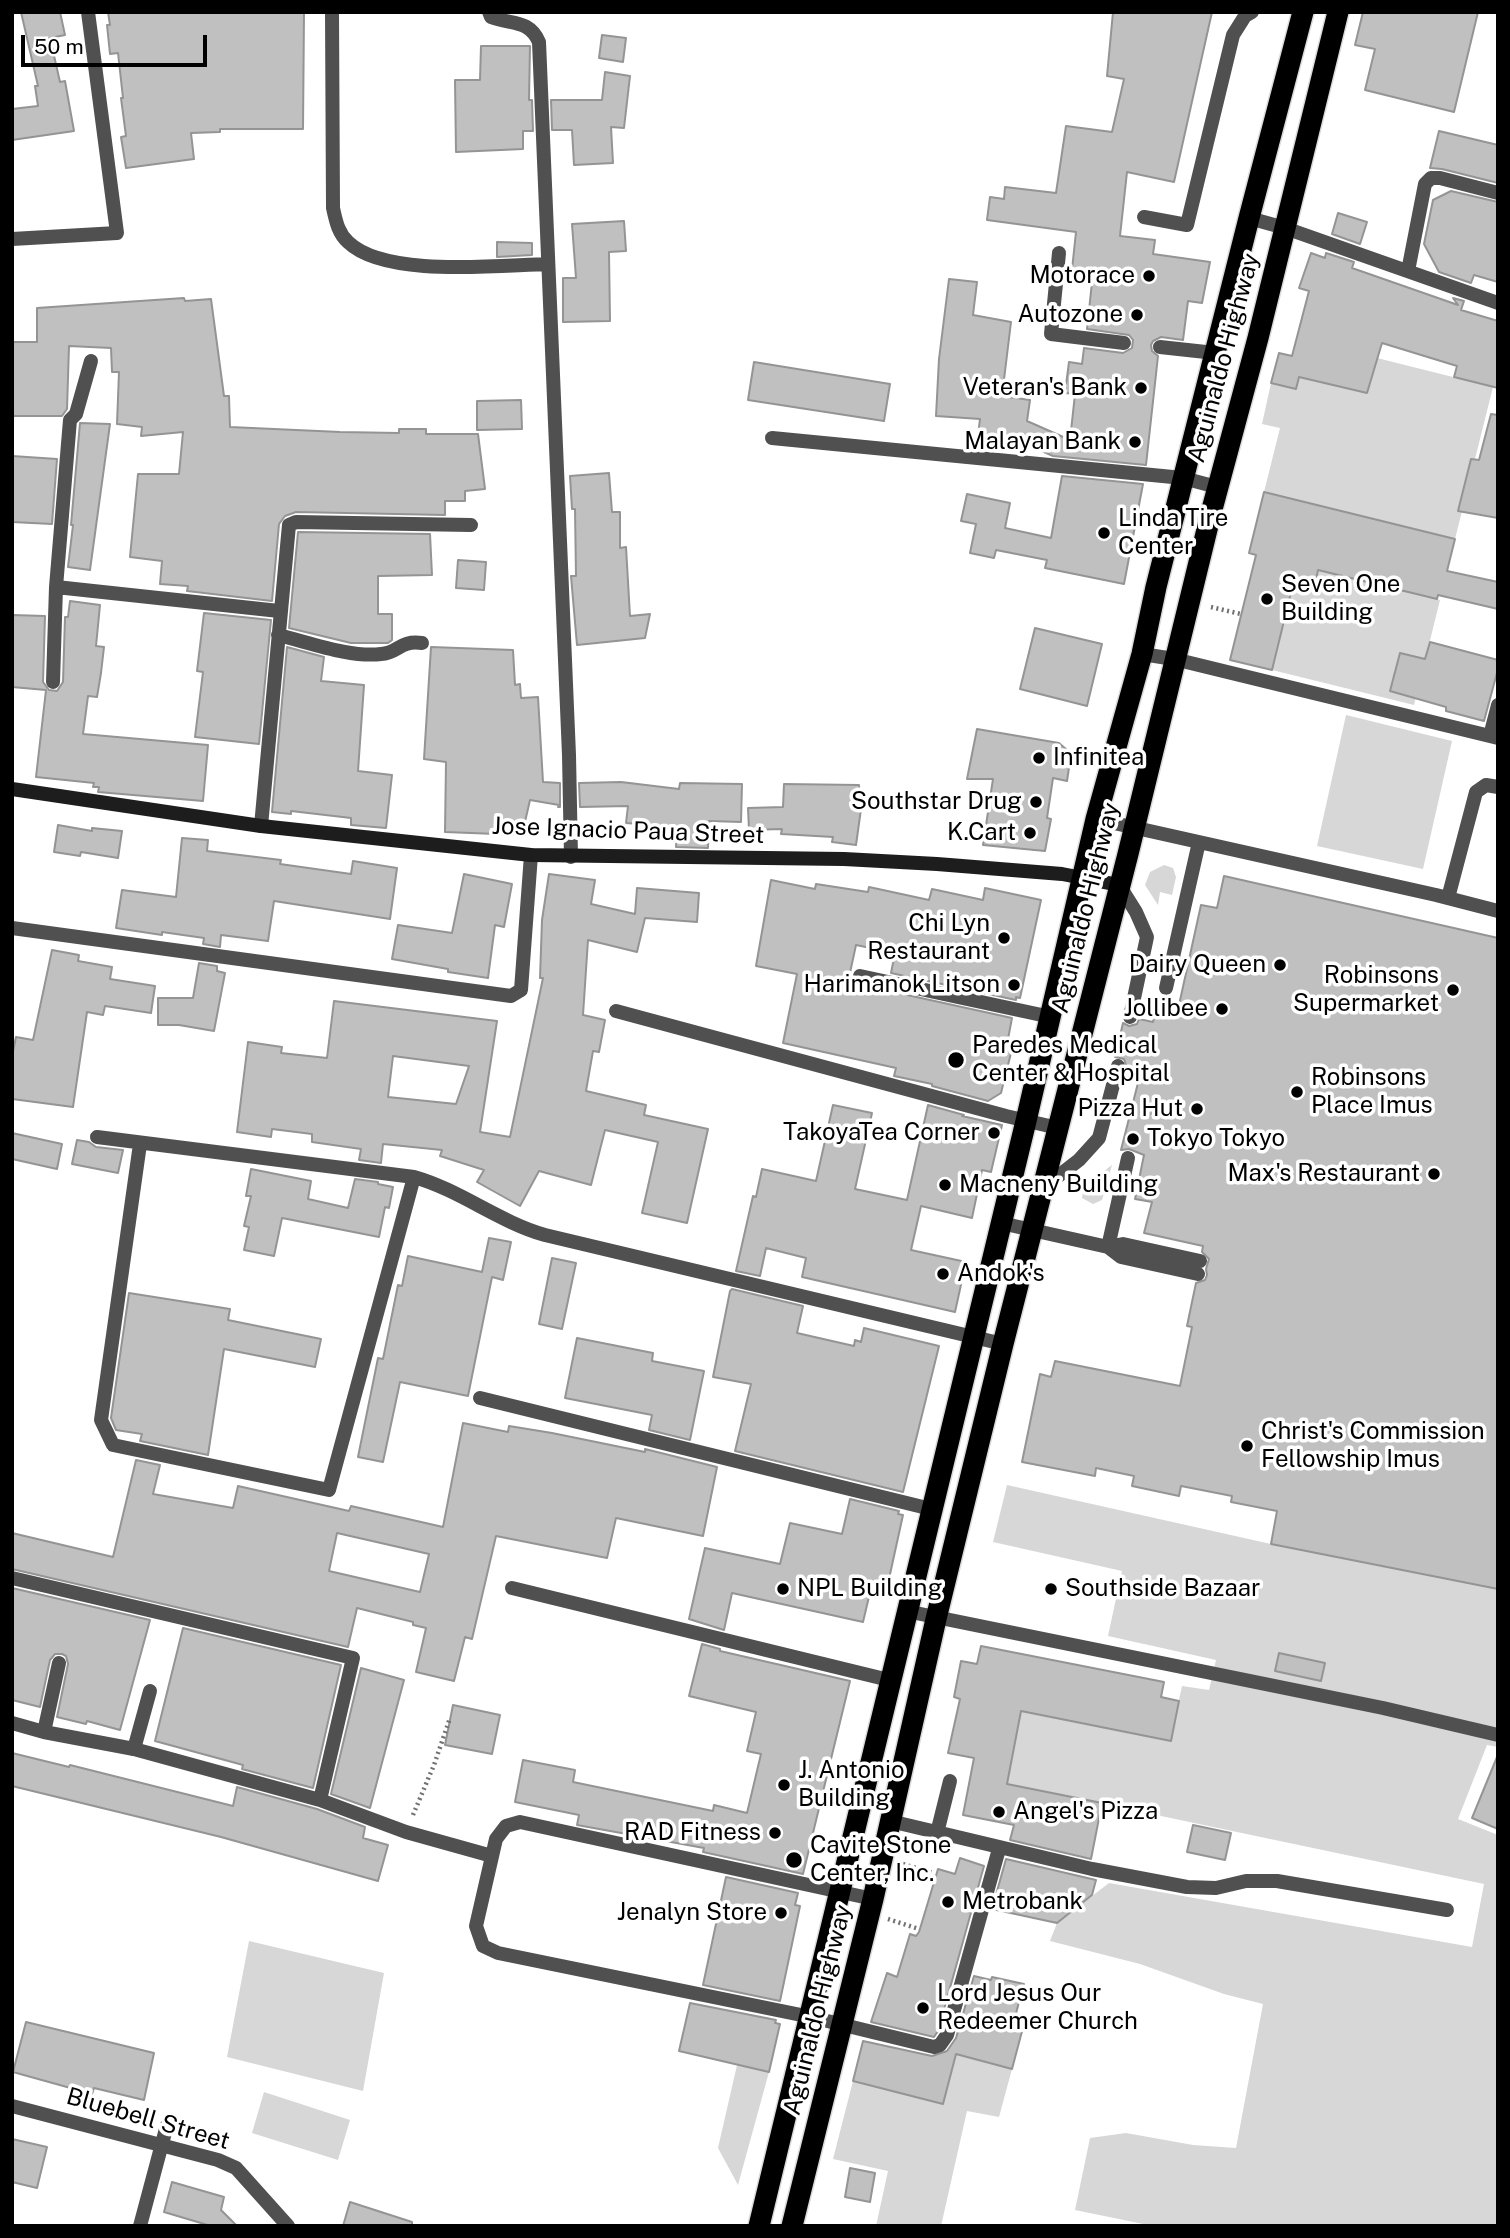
<!DOCTYPE html>
<style>
body{margin:0}
#map{position:relative;width:1510px;height:2238px;overflow:hidden;background:#fff;font-family:"Public Sans",sans-serif}
canvas{display:block}
.frame{position:absolute;inset:0;border:14px solid #000;pointer-events:none}
.scale{position:absolute;left:21px;top:35px;width:186px;height:32px;box-sizing:border-box;border:4px solid #000;border-top:0;padding-left:9px;font-size:21px;line-height:24px;white-space:nowrap;color:#000;-webkit-text-stroke:5px #fff;paint-order:stroke}
</style>
<div id="map">
<canvas width="1510" height="2238"></canvas>
<div class="frame"></div>
<div class="scale">50 m</div>
</div>
<script>
const ctx = document.querySelector('canvas').getContext('2d');
ctx.lineJoin = 'round';
function fillPath(path, color) {
  ctx.fillStyle = color;
  ctx.fill(path, 'evenodd');
}
function trace(path, color, width, dash) {
  ctx.strokeStyle = color;
  ctx.lineWidth = width;
  ctx.lineCap = dash ? 'butt' : 'round';
  ctx.setLineDash(dash || []);
  ctx.stroke(path);
}
function drawText(font, color, halo, rows, align = 'center') {
  ctx.font = font + ' "Public Sans",sans-serif';
  ctx.lineWidth = 7;
  ctx.setLineDash([]);
  ctx.textBaseline = 'middle';
  ctx.strokeStyle = halo;
  ctx.fillStyle = color;
  for (const [text, x, y, turn = 0] of rows) {
    ctx.save();
    ctx.translate(x, y);
    ctx.rotate((+turn || 0) * Math.PI / 180);
    ctx.textAlign = isNaN(turn) ? turn : align;
    if (halo) ctx.strokeText(text, 0, 0);
    ctx.fillText(text, 0, 0);
    ctx.restore();
  }
}
fillPath(new Path2D(`
 M1361,354L1493,387L1455,539L1264,492L1280,428L1262,424L1271,383L1296,389L1299,377L1353,389Z
 M1298,565L1440,600L1414,705L1272,670Z
 M1346,715L1452,741L1423,869L1317,846Z
 M1164,865L1173,868L1176,877L1172,895L1160,892L1158,905L1145,885L1150,872Z
 M1112,1165L1102,1200L1093,1204L1082,1198L1084,1186Z
 M1007,1485L1271,1544L1498,1589V1747L1487,1745L1458,1819L1498,1835V2226H1153L1075,2210L1090,2138L1126,2133L1193,2145L1236,2148L1263,2004L1224,1994L1140,1964L1050,1941L1057,1923L1109,1883L1472,1947L1484,1884L971,1776L1010,1765L1021,1711L1170,1741L1182,1686L1209,1690L1216,1660L1108,1636L1122,1571L993,1542Z
 M249,1941L384,1973L363,2091L227,2057Z
 M956,2054L1012,2069L999,2117L967,2111L941,2226H876L888,2171L833,2159L853,2081L943,2104Z
 M737,2065L769,2072L738,2185L718,2148Z
 M264,2092L350,2120L338,2160L252,2133Z`), '#d7d7d7');
const building = new Path2D(`
 M21,12H60L65,35L50,38L60,82L65,81L74,131L12,140V109L38,106L35,86H38Z
 M108,12H304L303,129H220V132L191,133L194,159L126,168L121,137L126,136L121,98H123L118,53L110,54L107,25H110Z
 M1113,12H1212L1174,182L1127,172L1120,236L1155,240L1153,254L1210,262L1202,303L1188,301L1183,340L1161,337L1153,341L1151,345L1152,351L1158,356L1146,465L1053,456L1024,443L978,435L980,419L936,416L939,359L949,279L977,282L973,315L1011,322L1002,396L1030,400L1027,421L1070,440L1075,394L1065,393L1069,362L1082,364L1084,348L1123,353L1132,348L1133,340L1129,335L1087,329L1092,282L1071,279L1076,232L987,220L990,197L1004,199L1005,187L1056,193L1066,126L1112,132L1124,79L1107,76Z
 M1363,12H1478L1454,112L1365,90L1375,49L1355,45Z
 M602,35L626,38L623,62L599,58Z
 M481,46H530L529,100H532L533,131H523V149L456,152L455,80H480Z
 M605,72L630,76L624,128L611,127L613,163L574,165L572,130H552L551,100H602Z
 M1439,131L1498,145V183L1442,169L1430,168Z
 M1451,191L1498,202V282L1474,275L1471,283L1439,272L1424,244L1433,200Z
 M1338,213L1367,222L1360,244L1332,234Z
 M624,221L626,251L609,252L610,321L563,322V278H576L572,224Z
 M497,242L532,243V255L497,257Z
 M1311,253L1325,258L1326,253L1354,262L1352,268L1458,305L1453,298L1464,301L1461,310L1498,321V388L1454,377L1457,366L1382,343L1367,393L1299,377L1296,389L1271,383L1279,353L1292,356L1309,291L1299,288Z
 M184,298L185,301L211,299L224,396H229L230,427L340,432L399,433V429H426V434H478L485,489L465,491V501H445V515L296,512L285,516L279,524L272,601L187,591L188,586L160,584L162,561L130,557L138,474H179L183,432L141,436L142,427L117,424L119,372H112L111,348L69,346L67,409L62,416H12V342H37V308Z
 M754,362L890,384L884,421L748,400Z
 M521,400L522,429L477,430V401Z
 M1491,414L1498,415V518L1458,511L1471,459L1479,460Z
 M80,423L110,424L90,570L68,567L73,525H71Z
 M12,456L57,459L52,524L12,522Z
 M609,473L612,512H620V548L626,547L630,616L650,614L645,638L577,645L571,576H576L575,509H572L570,476Z
 M1062,476L1143,484L1124,584L1045,568L1047,560L996,550L994,558L970,553L976,524L961,521L967,494L1010,503L1005,528L1051,538Z
 M1264,492L1455,539L1447,571L1498,582V609L1438,595L1437,599L1318,570L1314,589L1293,584L1272,670L1230,660L1256,555L1249,553Z
 M298,532L430,534L432,575L378,576V614H392V640L388,643H351L289,628Z
 M458,560L486,562L484,590L456,588Z
 M70,601L100,605L96,646L104,647L101,673L97,697L88,696L83,734L208,745L203,801L98,792L99,787H93L94,783L36,777L46,690L12,687V615L45,616L43,682L49,690L57,691L63,682L65,617H68Z
 M204,613L271,620L259,744L195,737L203,672L197,671Z
 M1035,628L1102,644L1087,706L1020,689Z
 M1430,642L1498,660V669L1484,721L1446,711V707L1390,691L1400,653L1425,659Z
 M287,647L324,657L321,681L364,685L358,771L392,775L386,828L351,825V818L291,811V814L272,812Z
 M431,647L513,650L515,685L520,684L521,698L538,697L543,782L560,783V807H558L559,805L530,800L522,835L445,832L446,762L424,759Z
 M977,729L1059,743L1067,750L1070,761L1067,781L1053,778L1047,818L1051,819L1045,851L983,845L993,779H967Z
 M621,782L679,789L680,783L742,784L741,822L709,821L708,848L676,847L677,827L626,823L628,806L580,807L579,783Z
 M784,784L859,785L861,809L856,845L832,842L833,837L781,834L782,829L749,830L748,808L783,807Z
 M58,825L92,831V828L122,831L118,858L81,852L80,856L54,852Z
 M182,838L208,840L207,851L281,860L280,864L351,874L353,861L397,868L390,919L274,901L268,941L221,935L220,947L203,944L204,938L162,932V935L116,928L122,890L176,897Z
 M464,874L512,884L504,927L495,925L488,978L448,972V969L392,959L398,925L452,933Z
 M549,874L595,880L591,904L635,914L637,888L699,893L697,922L645,918L637,952L588,940L583,1015L605,1020L599,1052L593,1051L586,1091L646,1105L644,1115L708,1129L687,1223L642,1213L658,1142L605,1130L591,1185L539,1171L520,1206L477,1182L484,1170L440,1156L442,1150L383,1144L381,1163L359,1160L361,1149L312,1142V1134L272,1129L271,1137L237,1132L248,1042L282,1047L281,1053L327,1058L334,1001L497,1021L480,1132L510,1137L543,978H540L542,920ZM393,1056L469,1066L456,1104L388,1097Z
 M1224,876L1498,938V1589L1271,1544L1277,1511L1231,1502L1232,1496L1181,1486L1179,1496L1132,1486L1134,1476L1096,1468L1095,1476L1022,1462L1040,1374L1051,1377L1055,1361L1180,1386L1192,1327L1187,1326L1196,1283L1205,1280L1207,1275L1206,1269L1209,1259L1202,1252L1203,1246L1144,1233L1152,1202L1135,1199L1144,1155L1129,1149L1121,1150L1141,1071L1127,1068L1124,1059L1115,1057L1123,1023L1129,1026L1137,1024L1139,1019L1153,1022L1158,1000L1179,1005L1201,905L1217,908Z
 M771,880L815,889L816,884L868,892L869,887L929,900L932,889L983,900L985,888L1041,900L1020,998L1016,997V1000L891,973L895,953L856,945L848,982L1012,1018L1008,1039L1014,1041L1001,1093L988,1101L932,1086V1084L894,1076L896,1068L783,1043L797,974L756,966Z
 M52,950L79,955L78,961L112,967L110,979L155,986L151,1013L105,1006L103,1015L87,1012L73,1107L12,1099V1056L16,1037L33,1040Z
 M199,963L217,966V971L225,973L214,1031L179,1025H158V998H193Z
 M833,1105L872,1113L855,1189L907,1200L928,1105L964,1115L962,1116L1002,1125L991,1172L982,1170L972,1218L921,1206L911,1250L966,1262L955,1312L802,1277L806,1258L766,1248L760,1276L736,1271L753,1196L756,1197L762,1169L816,1181Z
 M12,1133L62,1144L57,1169L12,1159Z
 M77,1140L89,1142L96,1147L123,1150L118,1173L72,1164Z
 M251,1169L311,1181L308,1199L348,1208L355,1179L378,1182V1184L393,1187L389,1208L385,1207L379,1237L282,1218L274,1256L244,1250L249,1227L244,1226L251,1196H246Z
 M489,1238L511,1242L503,1280L492,1277L468,1396L400,1382L383,1462L358,1457L378,1358L383,1359L398,1285L402,1286L408,1256L482,1272Z
 M552,1258L576,1263L562,1329L539,1324Z
 M732,1289L803,1306L797,1333L854,1346L855,1340L861,1342L864,1328L939,1346L903,1492L735,1451L751,1384L713,1377L730,1291Z
 M129,1293L230,1309L228,1320L321,1339L315,1367L224,1349L208,1455L140,1441L142,1434L116,1430L111,1418Z
 M577,1338L653,1353L652,1361L704,1371L690,1440L649,1430L652,1415L565,1398Z
 M463,1423L508,1432L509,1426L552,1433L645,1452V1449L717,1467L703,1536L616,1518L607,1558L496,1536L472,1639L465,1637L454,1681L416,1672L426,1628L413,1625V1622L357,1608L348,1647L12,1569V1533L113,1557L136,1460L160,1465L153,1494L233,1508L238,1486L349,1511L351,1506L443,1527ZM337,1533L429,1554L420,1592L329,1571Z
 M850,1499L899,1511L898,1514L903,1515L887,1588L872,1584L863,1622L732,1593L724,1630L689,1619L705,1548L780,1564L790,1523L842,1534Z
 M12,1588L150,1620L120,1730L87,1721L86,1724L57,1717L68,1664L66,1656L62,1654H55L50,1660L40,1707L12,1700Z
 M183,1628L341,1665L313,1788L242,1769L243,1765L155,1741Z
 M702,1644L720,1649V1651L850,1681L803,1874L703,1852L704,1848L577,1825L579,1815L515,1802L523,1760L575,1770L573,1782L713,1811L714,1805L747,1813L761,1754L747,1751L756,1712L689,1696Z
 M981,1646L1164,1682L1161,1697L1179,1701L1171,1741L1021,1711L1007,1784L1102,1803L1091,1859L1010,1840L1014,1825L963,1815L974,1758L948,1753L960,1699L954,1697L961,1661L977,1664Z
 M1279,1653L1325,1663L1321,1681L1275,1671Z
 M361,1668L404,1680L370,1808L331,1794Z
 M453,1705L500,1715L492,1754L445,1745Z
 M12,1753L69,1767L70,1765L233,1806L237,1787L317,1809L365,1827L363,1838L388,1845L378,1881L221,1837L12,1786Z
 M1497,1757H1498V1829L1472,1818Z
 M1193,1825L1231,1833L1225,1860L1187,1852Z
 M960,1858L984,1866L938,2031L934,2037L871,2022L887,1973L897,1977L910,1934L916,1936L919,1932L938,1869L955,1874Z
 M1006,1859L1096,1880L1092,1895L1057,1923L992,1909Z
 M726,1877L798,1893L795,1905L800,1906L780,2001L703,1985Z
 M974,1976L991,1980L992,1977L1024,1984L1015,2017L1025,2020L1012,2069L956,2054L943,2104L853,2081L863,2041L932,2056L947,2051L956,2038Z
 M690,2003L776,2020L775,2023L780,2024L769,2072L679,2051Z
 M26,2022L154,2053L144,2100L94,2088L92,2094L13,2072Z
 M12,2139L47,2147L37,2188L12,2182Z
 M850,2168L875,2173L870,2202L845,2197Z
 M172,2182L224,2197L221,2210L237,2226H211L164,2212Z
 M350,2202L412,2222V2226H343Z`);
fillPath(building, '#c0c0c0');
trace(building, '#949494', 2);
const highway = new Path2D(`
 M759,2226L1026,1121L1096,819L1142,654L1156,587L1249,218L1303,12
 M792,2226L873,1899L936,1619L1003,1344L1128,854L1211,513L1258,338L1338,12`);
trace(highway, '#dbdbdb', 24);
trace(new Path2D(`
 M1211,607L1241,614
 M1124,1107L1154,1113
 M413,1815L434,1765L450,1718
 M903,1864L933,1873
 M888,1919L919,1929`), '#727272', 4.5, [2, 3.5]);
trace(new Path2D(`
 M1144,217L1187,225L1233,35L1245,16L1252,12
 M1059,253L1051,334L1124,343
 M1160,347L1215,353
 M1096,819L1436,895L1498,911
 M1119,885L1136,912L1147,937L1130,1017
 M1448,898L1476,792L1486,785L1498,787
 M860,976L1051,1017
 M1166,988L1199,842
 M1043,1188L1079,1160L1099,1138L1118,1066
 M1001,1223L1108,1247L1123,1244L1200,1261
 M1108,1247L1121,1257L1198,1274
 M1108,1247L1128,1158
 M480,1398L931,1509
 M134,1749L150,1691
 M890,1821L1092,1869L1187,1887L1216,1888L1246,1881H1277L1447,1910
 M937,1833L950,1781`), '#505050', 14);
trace(new Path2D(`
 M332,12L333,208C336,221 338,233 348,242C385,278 498,265 548,264
 M489,12L491,17C511,25 529,19 539,42L569,755L571,857
 M1249,218L1285,228L1498,303
 M12,239L117,233L88,12
 M1408,271L1425,184L1431,178H1440L1498,193
 M772,438L1183,478L1217,487
 M56,587L279,611
 M278,635C308,642 351,658 381,654C399,653 399,640 422,643
 M1142,654L1174,659L1498,738
 M53,682L56,587L70,420L76,414L91,361
 M1490,736L1498,705
 M261,826L289,525L296,522L471,525
 M12,928L511,996L521,990L531,855
 M616,1011L1006,1116L1058,1128
 M97,1137L414,1177C460,1190 499,1222 545,1235L1003,1344
 M140,1144L101,1420L113,1445L329,1490L414,1177
 M12,1578L353,1658L320,1800
 M512,1588L889,1680
 M906,1611L1383,1708L1498,1735
 M12,1723L44,1732L134,1749L320,1800L406,1832L492,1856
 M44,1732L59,1663
 M873,1899L520,1822L506,1826L496,1839L476,1926L483,1946L498,1953L811,2017L934,2047L940,2045L947,2035L999,1849
 M12,2106L218,2160L236,2168L288,2226
 M140,2226L167,2125`), '#505050', 14);
trace(new Path2D(`
 M12,789L261,826L531,855L844,859L937,864L1062,874L1119,885`), '#1d1d1d', 14);
trace(highway, '#000', 21);
for (const [x, y, r, color] of [
 [1149,276,7,"#000"],
 [1137,315,7,"#000"],
 [1141,388,7,"#000"],
 [1135,442,7,"#000"],
 [1104,533,7,"#000"],
 [1267,599,7,"#000"],
 [1039,758,7,"#000"],
 [1036,802,7,"#000"],
 [1030,833,7,"#000"],
 [1004,938,7,"#000"],
 [1280,965,7,"#000"],
 [1014,985,7,"#000"],
 [1453,990,7,"#000"],
 [1222,1009,7,"#000"],
 [956,1060,9,"#000"],
 [1297,1092,7,"#000"],
 [1197,1109,7,"#000"],
 [994,1133,7,"#000"],
 [1133,1139,7,"#000"],
 [1434,1174,7,"#000"],
 [945,1185,7,"#000"],
 [943,1274,7,"#000"],
 [1247,1446,7,"#000"],
 [783,1589,7,"#000"],
 [1051,1589,7,"#000"],
 [784,1785,7,"#000"],
 [999,1812,7,"#000"],
 [775,1833,7,"#000"],
 [794,1860,9,"#000"],
 [948,1902,7,"#000"],
 [781,1913,7,"#000"],
 [923,2008,7,"#000"]
]) {
  const dot = new Path2D();
  dot.arc(x, y, r, 0, 2 * Math.PI);
  ctx.fillStyle = color;
  ctx.fill(dot);
  trace(dot, '#fff', 2.5);
}
drawText('24px', '#000', '#fff', [
 ["Motorace",1135,276],
 ["Autozone",1123,315],
 ["Veteran's Bank",1127,388],
 ["Malayan Bank",1121,442],
 ["Linda Tire",1118,519,"left"],
 ["Center",1118,547,"left"],
 ["Seven One",1281,585,"left"],
 ["Building",1281,613,"left"],
 ["Infinitea",1053,758,"left"],
 ["Southstar Drug",1022,802],
 ["K.Cart",1016,833],
 ["Chi Lyn",990,924],
 ["Restaurant",990,952],
 ["Dairy Queen",1266,965],
 ["Robinsons",1439,976],
 ["Supermarket",1439,1004],
 ["Harimanok Litson",1000,985],
 ["Jollibee",1208,1009],
 ["Paredes Medical",972,1046,"left"],
 ["Center & Hospital",972,1074,"left"],
 ["Robinsons",1311,1078,"left"],
 ["Place Imus",1311,1106,"left"],
 ["Pizza Hut",1183,1109],
 ["TakoyaTea Corner",980,1133],
 ["Tokyo Tokyo",1147,1139,"left"],
 ["Max's Restaurant",1420,1174],
 ["Macneny Building",959,1185,"left"],
 ["Andok's",957,1274,"left"],
 ["Christ's Commission",1261,1432,"left"],
 ["Fellowship Imus",1261,1460,"left"],
 ["NPL Building",797,1589,"left"],
 ["Southside Bazaar",1065,1589,"left"],
 ["J. Antonio",798,1771,"left"],
 ["Building",798,1799,"left"],
 ["Angel's Pizza",1013,1812,"left"],
 ["RAD Fitness",761,1833],
 ["Cavite Stone",810,1846,"left"],
 ["Center, Inc.",810,1874,"left"],
 ["Metrobank",962,1902,"left"],
 ["Jenalyn Store",767,1913],
 ["Lord Jesus Our",937,1994,"left"],
 ["Redeemer Church",937,2022,"left"]
], 'right');
drawText('24px', '#000', '#fff', [
 ["Aguinaldo Highway",1224,358,-75],
 ["Jose Ignacio Paua Street",628,831,2],
 ["Aguinaldo Highway",1086,908,-76],
 ["Aguinaldo Highway",818,2010,-76],
 ["Bluebell Street",148,2119,16]
]);
</script>
